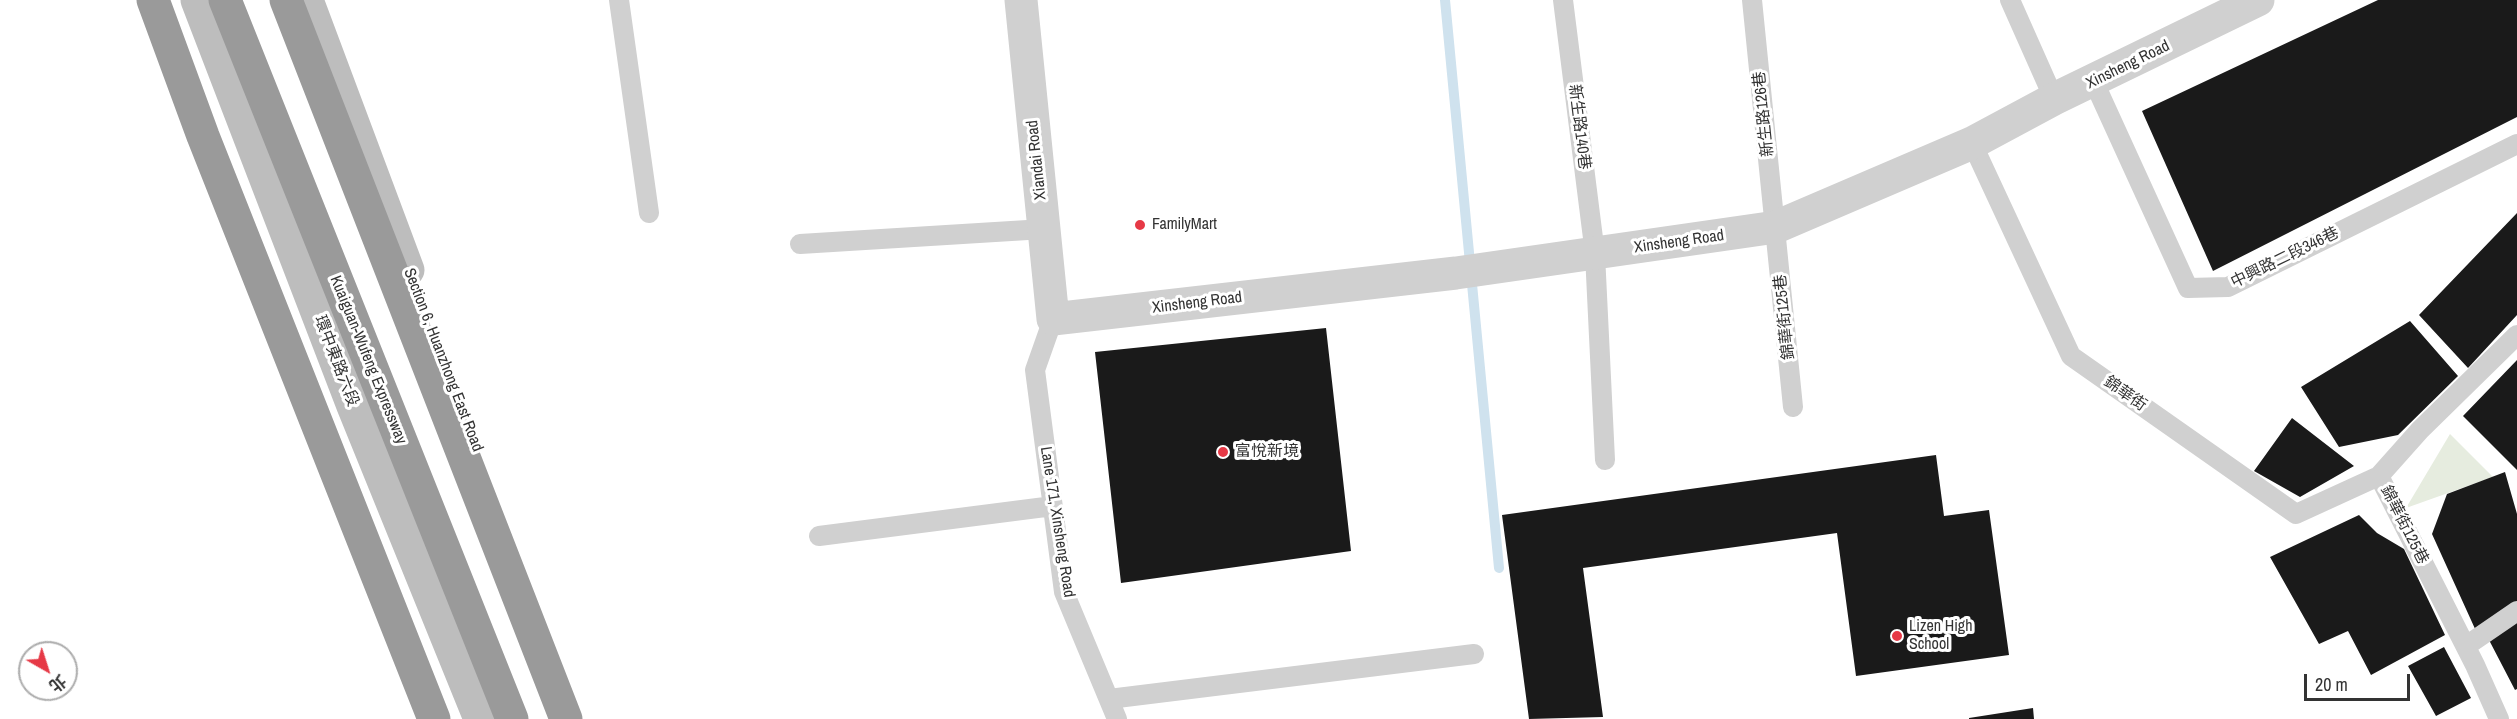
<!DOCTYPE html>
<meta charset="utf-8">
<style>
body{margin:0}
#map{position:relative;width:2517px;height:719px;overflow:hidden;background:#fff;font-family:"Archivo Narrow","Noto Sans TC",sans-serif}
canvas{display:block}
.north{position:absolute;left:18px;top:641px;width:60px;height:60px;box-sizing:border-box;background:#fff;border:2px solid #adadad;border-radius:50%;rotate:141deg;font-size:16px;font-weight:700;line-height:24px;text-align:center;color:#333}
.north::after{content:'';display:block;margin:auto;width:21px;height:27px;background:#e63946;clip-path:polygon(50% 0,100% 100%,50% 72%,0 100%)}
.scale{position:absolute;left:2304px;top:674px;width:106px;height:27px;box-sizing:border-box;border:3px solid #333;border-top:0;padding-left:8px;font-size:18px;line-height:21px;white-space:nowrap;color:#333;-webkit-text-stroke:4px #fff;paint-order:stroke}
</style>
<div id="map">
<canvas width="2517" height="719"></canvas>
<div class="north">北</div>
<div class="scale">20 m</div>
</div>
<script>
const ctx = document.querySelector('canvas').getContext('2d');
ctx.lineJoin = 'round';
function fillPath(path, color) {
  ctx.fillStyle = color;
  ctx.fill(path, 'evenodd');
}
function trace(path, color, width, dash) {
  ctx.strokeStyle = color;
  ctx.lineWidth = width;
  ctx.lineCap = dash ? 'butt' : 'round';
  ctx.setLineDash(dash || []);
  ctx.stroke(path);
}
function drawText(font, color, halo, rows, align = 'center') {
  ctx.font = font + ' "Archivo Narrow","Noto Sans TC",sans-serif';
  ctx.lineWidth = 6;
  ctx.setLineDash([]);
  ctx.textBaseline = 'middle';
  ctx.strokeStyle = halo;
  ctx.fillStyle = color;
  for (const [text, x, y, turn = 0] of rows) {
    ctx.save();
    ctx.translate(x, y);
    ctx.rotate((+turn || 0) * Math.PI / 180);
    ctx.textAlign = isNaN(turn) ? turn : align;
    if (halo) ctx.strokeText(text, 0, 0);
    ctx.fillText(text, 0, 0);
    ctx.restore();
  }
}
fillPath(new Path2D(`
 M2450,434L2493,477L2406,508Z`), '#e6ecdf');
trace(new Path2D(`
 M1445,0L1499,568`), '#cfe2ee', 10);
fillPath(new Path2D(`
 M2378,0H2517V117L2213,271L2142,111Z
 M2517,213V315L2468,368L2419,315Z
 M2410,321L2458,376L2398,435L2339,447L2301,387Z
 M1326,328L1351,551L1121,583L1095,352Z
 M2517,360V470L2463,416Z
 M2292,418L2354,466L2300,497L2254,471Z
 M1936,455L1944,516L1989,510L2009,655L1856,676L1837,533L1583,568L1603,717L1529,719L1502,515Z
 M2505,472L2517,514V604L2476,631L2432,534L2447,494Z
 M2359,515L2377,533L2404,549L2445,635L2371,675L2348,631L2319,644L2270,557Z
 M2517,619V689L2515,690L2489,640Z
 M2444,647L2471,698L2436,716L2408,666Z
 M2033,708L2034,719H1969V718Z`), '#1a1a1a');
trace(new Path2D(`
 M619,0L649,213
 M1563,0L1595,254L1605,460
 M1752,0L1793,407
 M2010,0L2054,99
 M2094,82L2188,288L2228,287L2517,144
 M1972,143L2071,356L2296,514L2379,476
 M800,244L1044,229
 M1053,319L1035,370L1064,592L1117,719
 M819,536L1053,506
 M2466,646L2517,611
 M1109,699L1474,654
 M2499,719L2475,665L2379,476L2420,430L2517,335`), '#d0d0d0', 20);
trace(new Path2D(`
 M1021,0L1053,319L1456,273L1776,227L1972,143L2054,99L2258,0`), '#d0d0d0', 33);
trace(new Path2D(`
 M197,0L353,406L480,719
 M307,0L408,270`), '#bdbdbd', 33);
trace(new Path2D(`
 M153,0L203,136L434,719
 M225,0L512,719
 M286,0L566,719`), '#9a9a9a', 33);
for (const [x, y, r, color] of [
 [1140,225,6,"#e63946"],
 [1223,452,6,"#e63946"],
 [1897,636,6,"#e63946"]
]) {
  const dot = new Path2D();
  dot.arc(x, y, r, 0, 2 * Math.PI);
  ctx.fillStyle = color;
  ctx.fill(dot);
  trace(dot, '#fff', 2);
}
drawText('16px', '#333', '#fff', [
 ["Xinsheng Road",2128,65,-26],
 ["新生路126巷",1764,114,-96],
 ["新生路140巷",1579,127,83],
 ["Xiandai Road",1037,160,-96],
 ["Xinsheng Road",1679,242,-8],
 ["中興路二段346巷",2285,258,-26],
 ["Xinsheng Road",1197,303,-7],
 ["錦華街125巷",1785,317,-96],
 ["Kuaiguan-Wufeng Expressway",368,360,68],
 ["Section 6, Huanzhong East Road",443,360,69],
 ["環中東路六段",336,361,69],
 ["錦華街",2125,394,35],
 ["Lane 171, Xinsheng Road",1057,522,81],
 ["錦華街125巷",2404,525,63]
]);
drawText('16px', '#333', '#fff', [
 ["FamilyMart",1152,225],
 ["富悅新境",1235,452],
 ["Lizen High",1909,627],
 ["School",1909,645]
], 'left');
</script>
